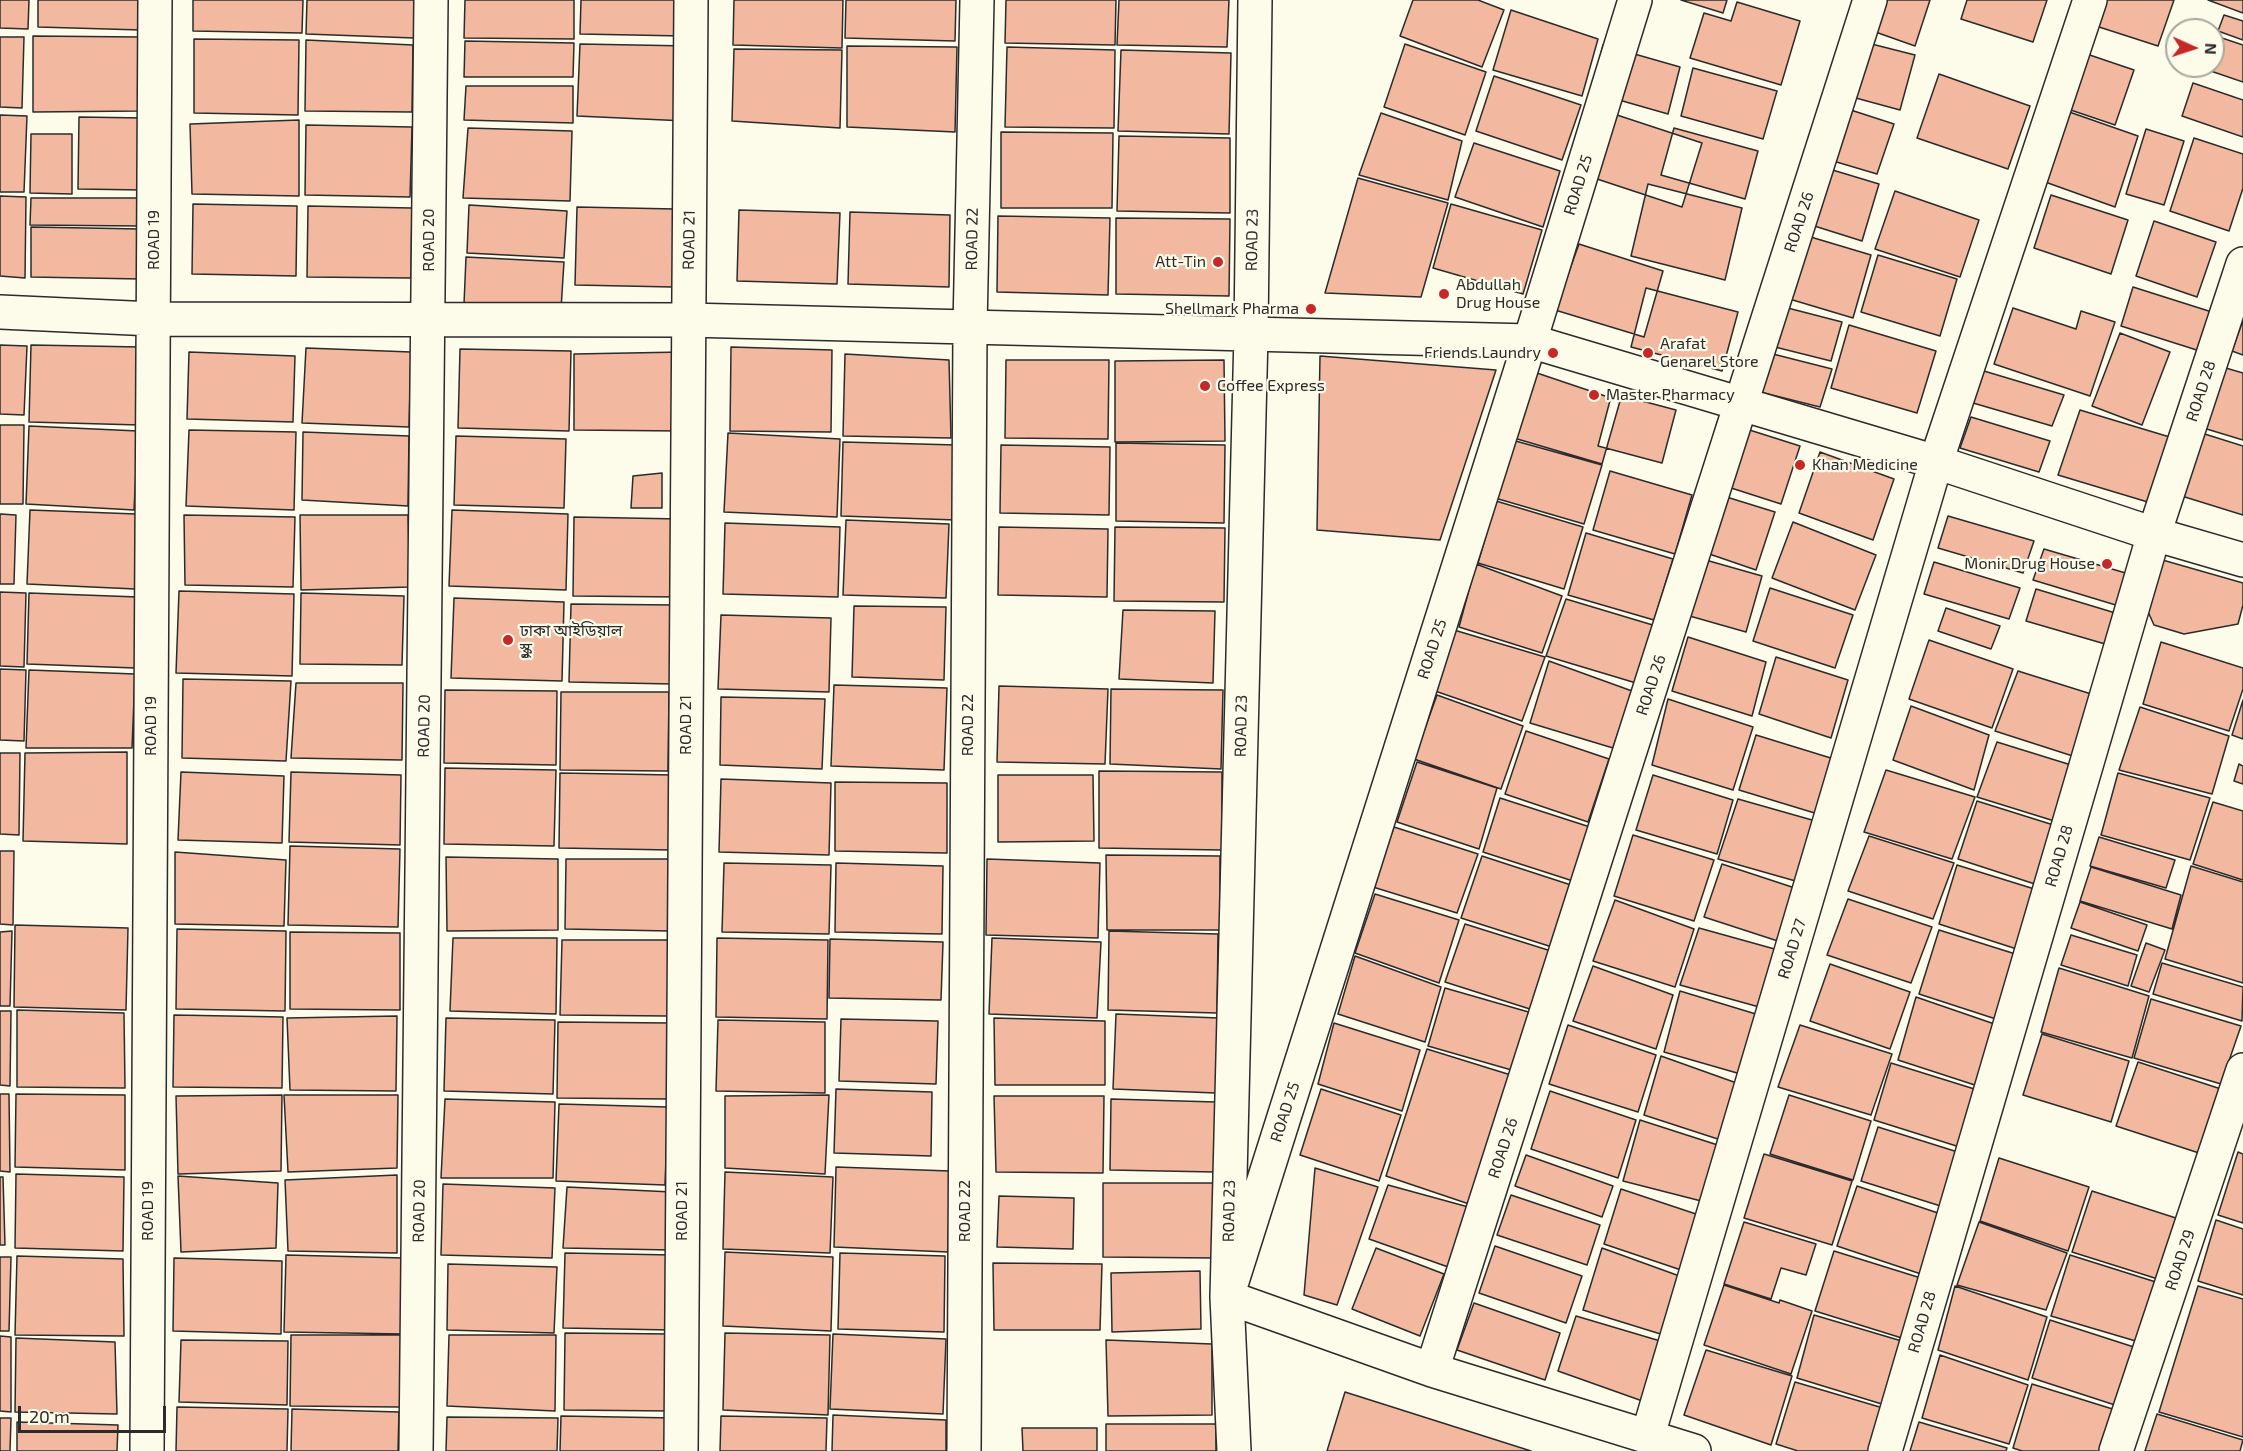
<!DOCTYPE html>
<meta charset="utf-8">
<style>
body{margin:0}
#map{position:relative;width:2243px;height:1451px;overflow:hidden;background:#fdfbea;font-family:"Exo 2",sans-serif}
canvas{display:block}
.north{position:absolute;left:2165px;top:18px;width:60px;height:60px;box-sizing:border-box;background:#fdfbea;border:2px solid #a9a89e;border-radius:50%;rotate:93deg;font-size:16px;font-weight:700;line-height:24px;text-align:center;color:#2b2b2b}
.north::after{content:'';display:block;margin:auto;width:21px;height:27px;background:#c62828;clip-path:polygon(50% 0,100% 100%,50% 72%,0 100%)}
.scale{position:absolute;left:18px;top:1406px;width:148px;height:27px;box-sizing:border-box;border:3px solid #2b2b2b;border-top:0;padding-left:8px;font-size:18px;line-height:21px;white-space:nowrap;color:#2b2b2b;-webkit-text-stroke:4px #fdfbea;paint-order:stroke}
</style>
<div id="map">
<canvas width="2243" height="1451"></canvas>
<div class="north">N</div>
<div class="scale">20 m</div>
</div>
<script>
const ctx = document.querySelector('canvas').getContext('2d');
ctx.lineJoin = 'round';
function fillPath(path, color) {
  ctx.fillStyle = color;
  ctx.fill(path, 'evenodd');
}
function trace(path, color, width, dash) {
  ctx.strokeStyle = color;
  ctx.lineWidth = width;
  ctx.lineCap = dash ? 'butt' : 'round';
  ctx.setLineDash(dash || []);
  ctx.stroke(path);
}
function drawText(font, color, halo, rows, align = 'center') {
  ctx.font = font + ' "Exo 2","Noto Sans Bengali",sans-serif';
  ctx.lineWidth = 4.5;
  ctx.setLineDash([]);
  ctx.textBaseline = 'middle';
  ctx.strokeStyle = halo;
  ctx.fillStyle = color;
  for (const [text, x, y, turn = 0] of rows) {
    ctx.save();
    ctx.translate(x, y);
    ctx.rotate((+turn || 0) * Math.PI / 180);
    ctx.textAlign = isNaN(turn) ? turn : align;
    if (halo) ctx.strokeText(text, 0, 0);
    ctx.fillText(text, 0, 0);
    ctx.restore();
  }
}
const building = new Path2D(`
 M0,0H29L28,29L0,28Z
 M38,0H141V30L38,27Z
 M193,0H303L302,33L193,31Z
 M307,0H415L414,38L306,34Z
 M465,0H574V39L464,38Z
 M581,0H684L683,36L580,34Z
 M734,0H843L842,48L733,45Z
 M846,0H956L955,41L845,38Z
 M1006,0H1116L1115,45L1005,43Z
 M1119,0H1229L1227,47L1117,45Z
 M1413,0H1478L1504,10L1482,67L1400,36Z
 M1681,0H1727L1723,13Z
 M1858,0H1930L1915,46L1850,23Z
 M1967,0H2047L2033,42L1961,19Z
 M2105,0H2174L2158,46L2096,26Z
 M2208,0H2243V13Z
 M1737,2L1800,21L1781,85L1690,58L1704,13L1731,21Z
 M1511,10L1598,39L1582,96L1493,70Z
 M2224,15L2243,21V40L2218,31Z
 M2213,35L2243,45V82L2199,67L2213,66Z
 M33,36L140,37V111L33,112Z
 M0,37H24L22,108L0,107Z
 M1844,37L1915,55L1900,110L1830,91Z
 M194,39L299,40L298,115L194,113Z
 M306,40L413,45L412,112L305,111Z
 M465,41L574,43L573,77H464Z
 M580,44L689,46L686,121L577,116Z
 M1405,44L1486,72L1465,135L1384,107Z
 M1603,45L1680,67L1668,114L1591,92Z
 M847,46L957,47L955,132L847,127Z
 M1007,47L1115,50L1114,128L1005,127Z
 M734,49L842,50L840,128L732,121Z
 M2072,49L2134,70L2115,125L2053,104Z
 M1121,50L1231,53L1229,134L1118,131Z
 M1693,68L1777,91L1763,139L1681,116Z
 M1939,74L2030,106L2008,169L1917,138Z
 M1494,76L1581,105L1562,160L1476,131Z
 M2193,83L2243,100V137L2182,116Z
 M466,86H573V123L464,120Z
 M1823,101L1894,124L1877,174L1813,155Z
 M2055,107L2138,136L2115,207L2034,178Z
 M1381,113L1462,141L1448,200L1359,175Z
 M0,115L27,116L24,192H0Z
 M1617,115L1702,143L1682,207L1597,179Z
 M79,117L144,118L143,190L78,189Z
 M299,120V196L192,194L190,124Z
 M306,125L412,127L410,197L305,195Z
 M468,128L572,131L570,201L463,198Z
 M1674,128L1758,151L1745,199L1661,175Z
 M2146,129L2184,141L2164,205L2126,194Z
 M1001,132L1113,133L1112,208H1001Z
 M31,134H72V194L30,193Z
 M1119,136L1230,138V213L1117,211Z
 M2194,138L2243,154V188L2229,231L2170,211Z
 M1474,143L1560,171L1543,227L1455,197Z
 M1806,162L1879,184L1862,241L1789,218Z
 M1358,178L1448,203L1421,297L1325,293Z
 M1648,184L1742,208L1725,280L1631,256Z
 M1895,191L1979,220L1960,277L1875,249Z
 M2051,195L2128,220L2111,274L2034,248Z
 M0,196L26,197L25,278L0,276Z
 M31,198H141L140,226L30,225Z
 M193,204L297,206L296,276L192,274Z
 M1451,204L1542,230L1523,294L1433,268Z
 M469,205L567,211L564,258L467,253Z
 M308,206L412,208L411,278L307,277Z
 M577,207L675,209L673,287L575,285Z
 M739,210L840,213L837,284L737,281Z
 M850,212L950,215L949,287L848,284Z
 M998,216L1110,218L1108,295L997,292Z
 M1116,218L1230,219L1229,296L1116,294Z
 M2154,221L2216,242L2197,297L2136,276Z
 M31,227L141,229V279L31,277Z
 M1784,229L1871,255L1853,318L1766,292Z
 M1579,244L1663,271L1644,337L1555,310Z
 M1878,255L1957,279L1940,336L1861,312Z
 M466,257L564,262L561,309L464,304Z
 M2133,287L2215,313L2203,352L2121,326Z
 M1646,288L1738,312L1722,371L1631,347Z
 M1780,306L1842,322L1831,361L1767,345Z
 M2013,308L2076,329L2081,311L2115,322L2090,396L1994,364Z
 M2243,320V355L2232,351Z
 M1849,325L1936,351L1917,413L1831,388Z
 M2120,333L2170,352L2142,425L2092,406Z
 M0,345L27,346L24,415L0,414Z
 M31,345L141,347L140,425L29,422Z
 M731,347L832,350L831,432L730,431Z
 M306,348L411,352L409,427L302,423Z
 M460,349L571,351L569,431L458,428Z
 M189,352L295,356L293,422L187,419Z
 M683,352L682,431L574,430V354Z
 M1769,353L1832,369L1820,407L1756,391Z
 M845,354L949,360L951,438L843,436Z
 M1320,356L1496,370L1440,540L1317,530Z
 M1006,360H1109L1108,439L1005,438Z
 M1224,360L1225,441L1115,442V361Z
 M2219,366L2243,373V440L2200,427Z
 M1984,371L2064,395L2052,426L1973,403Z
 M1537,373L1620,401L1602,464L1514,438Z
 M1612,393L1676,410L1662,463L1598,446Z
 M2080,410L2173,438L2151,503L2058,475Z
 M1971,417L2050,441L2039,472L1960,448Z
 M1718,420L1800,446L1781,504L1700,478Z
 M0,425H24L23,504H0Z
 M29,426L138,431L134,510L26,504Z
 M189,430L296,432L294,510L186,506Z
 M2192,430L2243,446V515L2172,493Z
 M303,432L409,436L408,506L302,500Z
 M728,433L840,439L837,517L724,512Z
 M456,436L566,439L564,508L454,505Z
 M1512,440L1602,465L1584,524L1495,498Z
 M843,442L957,445L956,520L841,516Z
 M1116,443L1225,445L1224,523L1116,521Z
 M1001,445L1110,447L1109,515L1000,513Z
 M1820,452L1894,479L1873,540L1799,513Z
 M1610,471L1692,495L1675,554L1593,530Z
 M662,473V508H631L633,476Z
 M1704,490L1775,512L1756,570L1686,546Z
 M1496,501L1583,527L1564,589L1478,563Z
 M30,510L136,514L135,589L27,584Z
 M452,510L568,514L566,590L449,586Z
 M0,514L16,515L14,584H0Z
 M184,515L295,517L293,587L185,585Z
 M300,515H408L410,587L301,590Z
 M1948,516L2034,541L2023,573L1938,548Z
 M574,517L681,519V597L573,596Z
 M846,520L949,524L946,598L843,595Z
 M1793,522L1876,555L1855,610L1772,578Z
 M725,523L840,527L838,597L723,594Z
 M999,527L1108,529L1107,597L998,595Z
 M1115,527L1225,528L1224,602L1114,601Z
 M1586,533L1673,559L1654,620L1568,595Z
 M2044,549L2129,574L2119,606L2033,580Z
 M1681,553L1762,576L1746,632L1665,609Z
 M2152,557L2243,583V605L2238,624L2184,634L2154,625L2141,596Z
 M1934,562L2020,588L2009,619L1924,594Z
 M1476,564L1562,596L1542,653L1459,627Z
 M1770,588L1853,615L1835,668L1753,641Z
 M2036,589L2122,615L2112,646L2026,621Z
 M179,591L294,594L292,676L176,673Z
 M0,592L26,593L24,667L0,666Z
 M29,593L138,597L135,668L27,664Z
 M301,593L404,596L402,665L300,664Z
 M454,598L564,602L562,681L451,678Z
 M1566,599L1656,626L1636,683L1546,656Z
 M571,604L675,605L673,684L569,682Z
 M854,606L946,607L944,680L852,677Z
 M1946,608L2000,626L1991,649L1938,631Z
 M1123,610L1215,611L1213,683L1119,679Z
 M721,615L831,618L829,692L718,689Z
 M1454,630L1545,657L1522,721L1435,691Z
 M1688,637L1766,662L1752,716L1672,691Z
 M1929,640L2013,669L1992,728L1909,699Z
 M2161,642L2243,668V689L2229,731L2143,704Z
 M1776,657L1848,680L1831,738L1759,714Z
 M1549,661L1632,691L1613,748L1530,723Z
 M0,669L26,670L24,741L0,740Z
 M29,670L135,674L132,748H26Z
 M2018,671L2104,698L2082,759L1995,731Z
 M183,679L291,681L286,761L182,758Z
 M296,683H403L402,760L291,758Z
 M834,685L947,688L944,770L831,766Z
 M999,686L1108,689L1105,764L997,762Z
 M1111,689L1223,690L1221,769L1110,764Z
 M445,690L557,691L556,765L444,763Z
 M561,692H669L668,771L560,770Z
 M1437,695L1523,726L1501,789L1414,759Z
 M721,697L825,699L822,769L720,765Z
 M1668,699L1753,727L1733,790L1652,765Z
 M2243,700V739L2232,735Z
 M1911,706L1989,735L1974,790L1893,760Z
 M2140,707L2229,736L2212,794L2119,770Z
 M1526,731L1609,759L1588,822L1505,794Z
 M1756,735L1847,763L1831,818L1739,790Z
 M1997,742L2084,769L2064,824L1977,797Z
 M127,752V844L23,841L25,753Z
 M0,753H20L19,835L0,834Z
 M1417,762L1497,788L1479,849L1397,822Z
 M2239,764L2243,766V784L2234,781Z
 M445,768L556,770L554,846L444,844Z
 M1886,770L1975,797L1952,859L1864,832Z
 M1099,771L1222,772V850L1099,848Z
 M181,772L284,776L282,843L178,840Z
 M291,772L401,775L400,845L289,842Z
 M560,773L673,775L672,850L559,848Z
 M2118,773L2210,798L2190,860L2101,835Z
 M998,775H1093L1094,841L998,842Z
 M1653,775L1733,800L1717,854L1636,830Z
 M721,779L831,783L829,855L719,852Z
 M835,782L947,783V853L835,851Z
 M1500,798L1590,827L1573,881L1483,852Z
 M1738,799L1826,824L1806,884L1718,859Z
 M1977,801L2063,828L2041,886L1958,859Z
 M2213,802L2243,811V880L2193,864Z
 M1394,827L1478,854L1457,913L1373,887Z
 M1633,835L1714,860L1694,921L1614,896Z
 M1869,836L1954,863L1933,919L1848,891Z
 M2099,837L2175,860L2166,888L2090,866Z
 M290,846L400,849L398,927L288,925Z
 M0,851H14L13,925L0,924Z
 M175,852L286,860L284,926L175,924Z
 M1106,855L1220,856V930H1107Z
 M1482,856L1571,885L1552,947L1461,918Z
 M446,857L558,859V930L447,931Z
 M566,859H670V931L565,929Z
 M987,859L1100,863L1098,938L986,935Z
 M724,863L831,865L829,934L722,932Z
 M836,863L943,866L942,934L835,932Z
 M1722,864L1804,891L1787,944L1704,917Z
 M1957,865L2044,892L2023,951L1939,924Z
 M2191,866L2243,882V983L2165,959Z
 M2091,867L2181,895L2172,929L2080,901Z
 M1375,894L1459,920L1439,983L1355,953Z
 M1848,899L1932,927L1911,983L1827,955Z
 M1615,900L1694,929L1675,987L1593,961Z
 M2080,902L2147,925L2138,951L2071,928Z
 M1465,924L1551,951L1533,1010L1445,982Z
 M15,925L128,928L126,1010L14,1007Z
 M1699,928L1789,953L1770,1010L1680,985Z
 M177,929L286,931L285,1011L176,1009Z
 M1939,930L2025,957L2002,1021L1919,994Z
 M12,931L10,1006H0V932Z
 M1109,931L1218,934L1217,1013L1108,1010Z
 M290,932L400,933V1010L290,1009Z
 M2071,935L2137,955L2128,986L2061,965Z
 M453,938H557L556,1014L450,1011Z
 M717,938L828,940L827,1019L716,1017Z
 M992,938L1101,942L1097,1018L989,1014Z
 M830,939L943,942L941,1000L829,998Z
 M562,940H671L668,1016L560,1015Z
 M2146,943L2165,950L2149,992L2131,986Z
 M1355,956L1441,987L1425,1042L1338,1014Z
 M2162,963L2243,987L2242,1021L2153,994Z
 M1830,964L1910,992L1890,1049L1810,1021Z
 M1593,966L1673,995L1656,1049L1573,1021Z
 M2059,968L2149,996L2132,1058L2041,1032Z
 M1445,988L1532,1013L1515,1071L1428,1046Z
 M1680,991L1769,1018L1751,1077L1664,1052Z
 M1916,997L2006,1028L1984,1088L1898,1060Z
 M2151,999L2241,1026L2221,1084L2134,1058Z
 M17,1010L124,1013L125,1088L17,1087Z
 M0,1011H11L10,1086L0,1085Z
 M1116,1014L1219,1018L1216,1093L1113,1089Z
 M174,1015L283,1017L282,1088L173,1087Z
 M397,1016L396,1091L290,1090L287,1018Z
 M446,1018L555,1020L553,1094L444,1091Z
 M994,1018L1105,1021V1085H995Z
 M841,1019L938,1021L936,1084L839,1081Z
 M718,1020L825,1022V1093L716,1091Z
 M558,1022L671,1023L670,1099L557,1098Z
 M1334,1023L1420,1050L1402,1111L1318,1084Z
 M1568,1025L1656,1055L1638,1112L1549,1084Z
 M1800,1025L1892,1054L1871,1115L1778,1087Z
 M2042,1034L2129,1061L2111,1122L2023,1095Z
 M1427,1049L1514,1076L1472,1205L1386,1176Z
 M1661,1056L1745,1086L1727,1142L1644,1115Z
 M2138,1062L2221,1089L2199,1153L2116,1126Z
 M1891,1063L1984,1092L1966,1149L1874,1120Z
 M836,1089L932,1092L931,1156L834,1153Z
 M1321,1089L1401,1115L1379,1181L1300,1155Z
 M1550,1091L1636,1120L1618,1178L1531,1149Z
 M0,1094H9L10,1172L0,1171Z
 M16,1094L125,1095V1170L15,1167Z
 M282,1095L281,1171L178,1174L176,1096Z
 M284,1095H398L397,1168L288,1172Z
 M829,1095L825,1174L725,1168V1096Z
 M1789,1095L1871,1121L1853,1180L1770,1154Z
 M994,1096H1104L1103,1173L996,1172Z
 M445,1099L555,1102L553,1178H441Z
 M1111,1099L1216,1102L1215,1172L1110,1170Z
 M559,1104L668,1107L665,1185L556,1181Z
 M1640,1120L1727,1148L1709,1203L1623,1181Z
 M1878,1127L1964,1154L1947,1208L1861,1181Z
 M2238,1152L2243,1154V1223L2218,1215Z
 M1764,1154L1852,1181L1832,1245L1744,1218Z
 M1526,1155L1613,1186L1602,1217L1515,1186Z
 M1999,1158L2089,1187L2068,1251L1980,1221Z
 M836,1167L950,1171L948,1252L834,1247Z
 M1315,1168L1378,1187L1337,1305L1304,1295Z
 M725,1172L833,1177L830,1253L723,1249Z
 M16,1174L124,1177L123,1251L15,1248Z
 M397,1175V1253L288,1251L285,1180Z
 M178,1176L278,1183L276,1248L181,1252Z
 M0,1177H3L5,1245H0Z
 M1103,1183H1215V1258L1103,1257Z
 M443,1184L555,1188L552,1258L441,1255Z
 M1388,1185L1472,1208L1451,1268L1369,1239Z
 M1857,1186L1944,1215L1924,1275L1837,1246Z
 M567,1187L672,1192V1250L563,1248Z
 M1621,1189L1705,1217L1687,1272L1604,1244Z
 M2092,1191L2179,1219L2161,1280L2072,1252Z
 M1511,1195L1600,1225L1587,1265L1497,1235Z
 M999,1196L1074,1198L1073,1249L997,1247Z
 M2216,1220L2243,1229V1295L2198,1281Z
 M1744,1222L1816,1244L1806,1275L1781,1268L1771,1299L1724,1284Z
 M1979,1222L2067,1253L2046,1310L1957,1285Z
 M1495,1246L1582,1276L1566,1323L1479,1293Z
 M1376,1248L1444,1274L1420,1336L1352,1309Z
 M1602,1248L1685,1278L1667,1336L1583,1310Z
 M1834,1251L1924,1279L1905,1339L1815,1311Z
 M725,1252L833,1257L831,1331L723,1326Z
 M565,1253L673,1255L672,1330L563,1328Z
 M840,1253L945,1256L944,1332L838,1329Z
 M286,1255L404,1258L403,1334L284,1332Z
 M2070,1255L2159,1283L2139,1342L2051,1316Z
 M17,1256L123,1259L124,1336L15,1335Z
 M0,1257H11L9,1331H0Z
 M174,1258L282,1261L281,1334L173,1331Z
 M993,1263L1102,1264L1100,1330H994Z
 M448,1264L557,1267L554,1333L447,1330Z
 M1200,1271L1201,1329L1112,1332L1111,1273Z
 M1724,1285L1779,1303L1780,1300L1812,1311L1791,1374L1704,1345Z
 M1955,1286L2047,1317L2028,1380L1938,1350Z
 M2198,1286L2243,1299V1437L2159,1412Z
 M1474,1303L1560,1333L1545,1380L1457,1350Z
 M1814,1315L1905,1342L1885,1405L1797,1378Z
 M1576,1316L1667,1343L1648,1403L1558,1371Z
 M2050,1320L2137,1348L2118,1406L2032,1378Z
 M565,1333L673,1334L672,1411L564,1410Z
 M725,1333L830,1335L828,1415L723,1410Z
 M833,1334L946,1339L943,1414L830,1409Z
 M291,1335H402L400,1407L290,1406Z
 M449,1335H556L555,1411L447,1406Z
 M0,1336L11,1337V1412L0,1411Z
 M16,1338L115,1342L117,1414L15,1412Z
 M181,1340L288,1341L287,1405L179,1402Z
 M1106,1340L1212,1344V1415L1108,1416Z
 M1706,1350L1792,1376L1771,1445L1684,1415Z
 M1940,1355L2028,1385L2009,1444L1922,1418Z
 M1795,1382L1883,1408L1871,1451H1798L1776,1444Z
 M2032,1384L2119,1411L2106,1451H2022L2013,1448Z
 M1345,1392L1531,1451H1327Z
 M177,1407L288,1409L287,1451H176Z
 M292,1409L399,1412L398,1451H291Z
 M2157,1414L2243,1440L2240,1451H2145Z
 M833,1415L946,1420V1451H832Z
 M561,1416L675,1418V1451H560Z
 M721,1416L827,1418L826,1451H720Z
 M447,1417L558,1418L557,1451H446Z
 M0,1418H11L10,1451H0Z
 M17,1422L118,1425L117,1451H17Z
 M1919,1422L2007,1448L2006,1451H1910Z
 M1106,1424H1216V1451H1106Z
 M1022,1428H1097V1451H1023Z`);
fillPath(building, '#f2b8a0');
trace(building, '#2b2b2b', 1.5);
const minor = new Path2D(`
 M1635,0L1530,341L1227,1297L1432,1370L1694,1451
 M0,312L153,319L688,320L1530,341L1936,462L2154,534L2243,560
 M1432,1370L1870,0
 M1648,1435L1936,462L2090,0
 M147,1451L155,0
 M416,1451L431,0
 M681,1451L691,0
 M964,1451L970,327L977,0
 M1234,1451L1227,1297L1251,334L1255,0
 M1885,1451L2154,534L2243,264
 M2116,1451L2243,1070`);
trace(minor, '#2b2b2b', 36);
trace(minor, '#fdfbea', 33);
for (const [x, y, r, color] of [
 [1218,262,6,"#c62828"],
 [1444,294,6,"#c62828"],
 [1311,309,6,"#c62828"],
 [1553,353,6,"#c62828"],
 [1648,353,6,"#c62828"],
 [1205,386,6,"#c62828"],
 [1594,395,6,"#c62828"],
 [1800,465,6,"#c62828"],
 [2107,564,6,"#c62828"],
 [508,640,6,"#c62828"]
]) {
  const dot = new Path2D();
  dot.arc(x, y, r, 0, 2 * Math.PI);
  ctx.fillStyle = color;
  ctx.fill(dot);
  trace(dot, '#fdfbea', 2);
}
drawText('16px', '#2b2b2b', '#fdfbea', [
 ["ROAD 25",1578,185,-73],
 ["ROAD 26",1799,222,-72],
 ["ROAD 22",972,239,-89],
 ["ROAD 19",154,240,-90],
 ["ROAD 20",429,240,-90],
 ["ROAD 21",689,240,-89],
 ["ROAD 23",1252,240,-89],
 ["ROAD 28",2201,391,-72],
 ["ROAD 25",1432,649,-72],
 ["ROAD 26",1651,685,-72],
 ["ROAD 21",686,725,-90],
 ["ROAD 22",968,725,-90],
 ["ROAD 19",151,726,-90],
 ["ROAD 20",424,726,-89],
 ["ROAD 23",1241,726,-89],
 ["ROAD 28",2059,856,-74],
 ["ROAD 27",1792,949,-73],
 ["ROAD 25",1285,1112,-72],
 ["ROAD 26",1503,1148,-72],
 ["ROAD 19",148,1211,-90],
 ["ROAD 20",419,1211,-89],
 ["ROAD 21",682,1211,-90],
 ["ROAD 22",965,1211,-90],
 ["ROAD 23",1229,1211,-89],
 ["ROAD 29",2180,1260,-72],
 ["ROAD 28",1922,1322,-74]
]);
drawText('16px', '#2b2b2b', '#fdfbea', [
 ["Att-Tin",1206,262,"right"],
 ["Abdullah",1456,285],
 ["Drug House",1456,303],
 ["Shellmark Pharma",1299,309,"right"],
 ["Arafat",1660,344],
 ["Genarel Store",1660,362],
 ["Friends Laundry",1541,353,"right"],
 ["Coffee Express",1217,386],
 ["Master Pharmacy",1606,395],
 ["Khan Medicine",1812,465],
 ["Monir Drug House",2095,564,"right"],
 ["ঢাকা আইডিয়াল",520,631],
 ["স্কুল",520,649]
], 'left');
</script>
